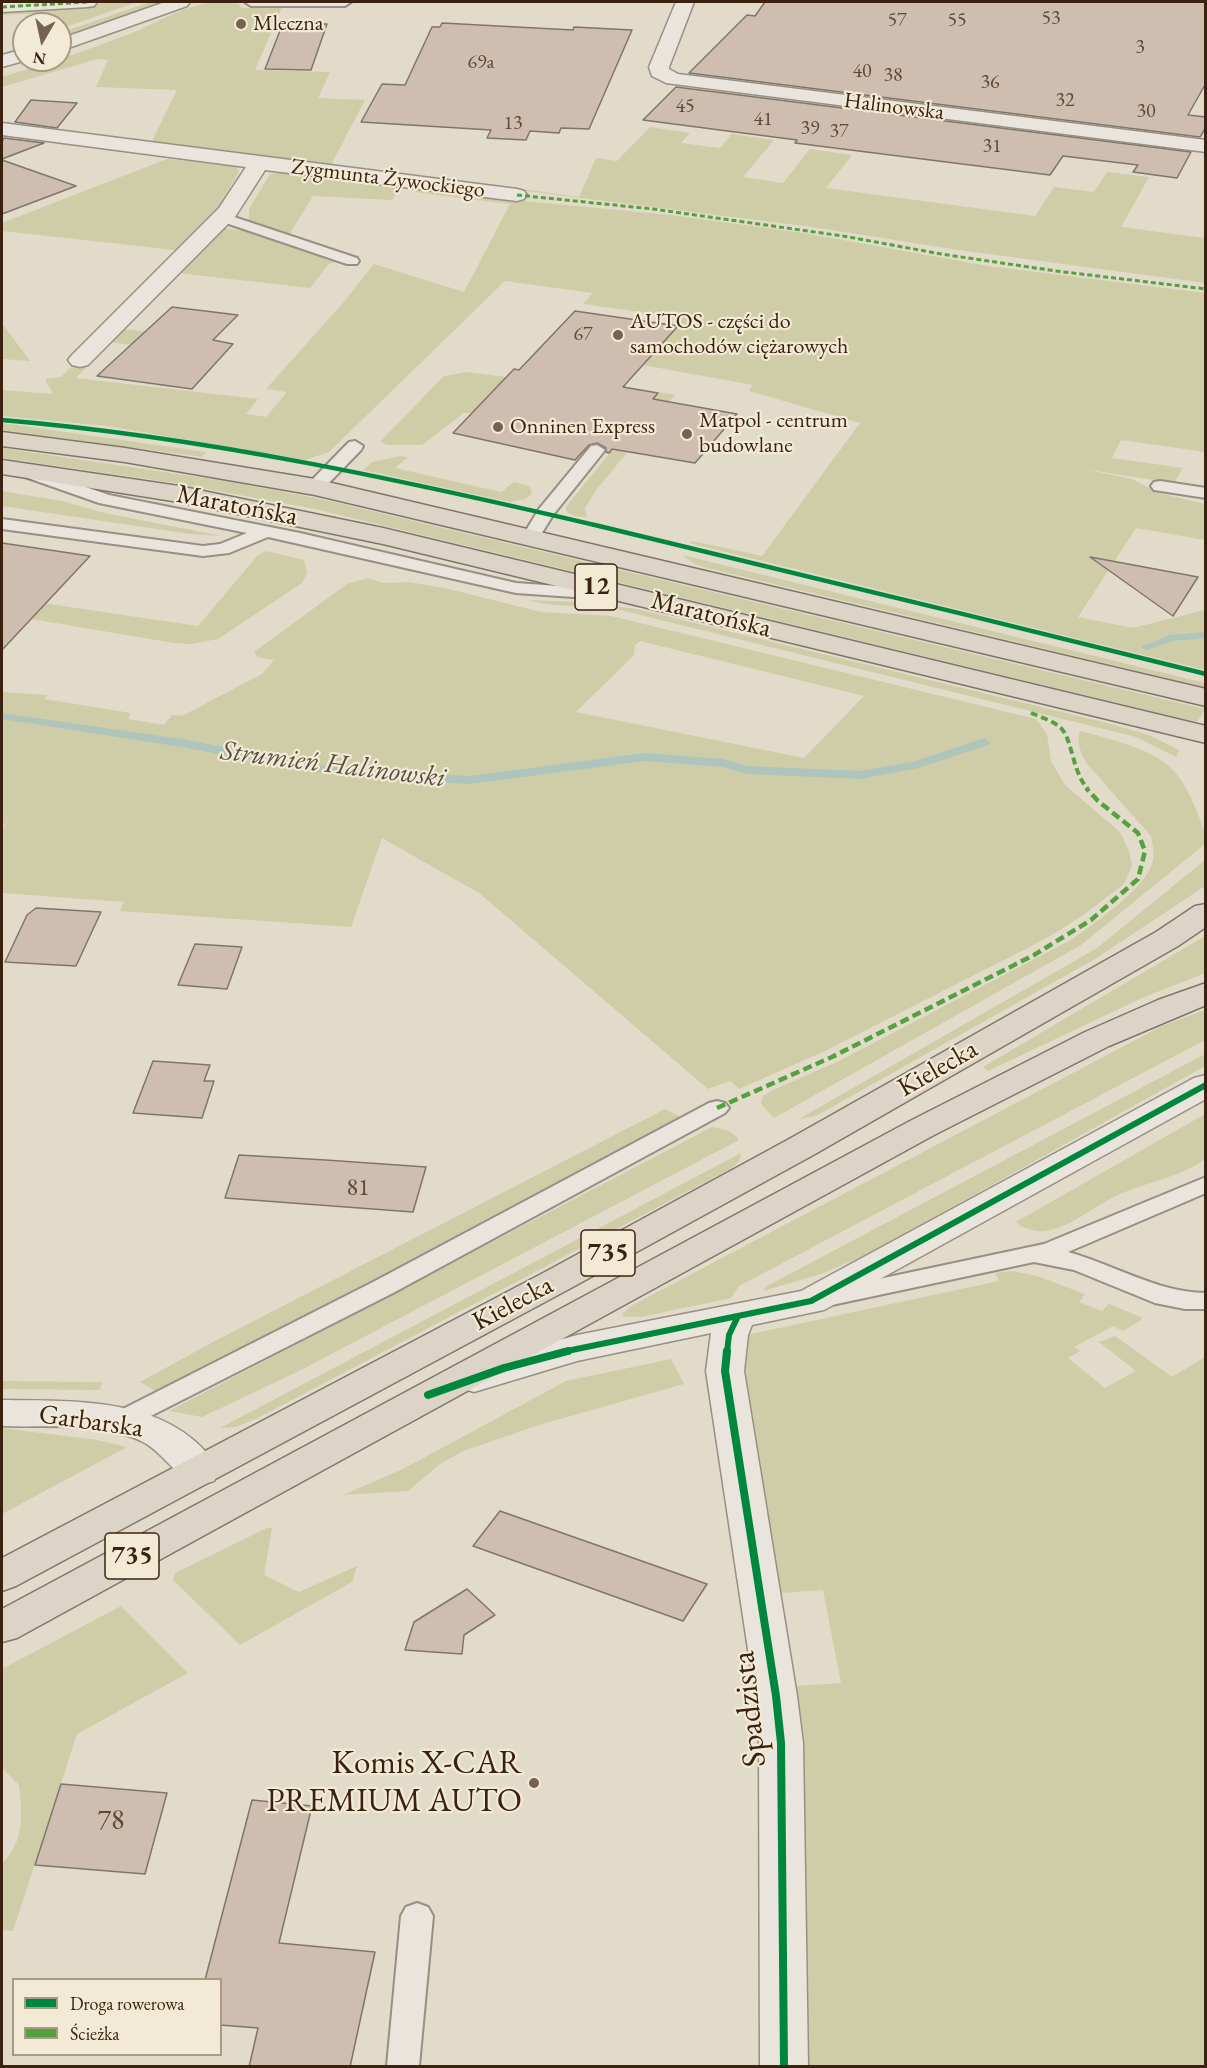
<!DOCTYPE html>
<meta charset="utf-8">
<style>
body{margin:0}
#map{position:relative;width:1207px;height:2068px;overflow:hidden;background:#e2dbca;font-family:"EB Garamond",serif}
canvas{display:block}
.frame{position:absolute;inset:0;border:3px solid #3b210f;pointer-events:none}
.legend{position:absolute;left:12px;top:1978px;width:210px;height:78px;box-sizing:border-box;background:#f3ead6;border:2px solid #a99a86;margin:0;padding:8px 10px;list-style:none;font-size:18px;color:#3b210f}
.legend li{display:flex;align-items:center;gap:12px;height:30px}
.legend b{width:30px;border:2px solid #a99a86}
.north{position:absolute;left:12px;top:12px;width:60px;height:60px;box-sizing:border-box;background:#f3ead6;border:2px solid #a99a86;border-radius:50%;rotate:189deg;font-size:16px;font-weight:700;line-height:24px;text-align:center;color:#3b210f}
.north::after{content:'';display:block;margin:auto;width:21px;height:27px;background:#756250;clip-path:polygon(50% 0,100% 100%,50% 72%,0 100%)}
</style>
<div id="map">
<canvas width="1207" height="2068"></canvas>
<div class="frame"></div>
<ul class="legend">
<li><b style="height:8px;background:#00873e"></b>Droga rowerowa</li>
<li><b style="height:8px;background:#54a23f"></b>Ścieżka</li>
</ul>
<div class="north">N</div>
</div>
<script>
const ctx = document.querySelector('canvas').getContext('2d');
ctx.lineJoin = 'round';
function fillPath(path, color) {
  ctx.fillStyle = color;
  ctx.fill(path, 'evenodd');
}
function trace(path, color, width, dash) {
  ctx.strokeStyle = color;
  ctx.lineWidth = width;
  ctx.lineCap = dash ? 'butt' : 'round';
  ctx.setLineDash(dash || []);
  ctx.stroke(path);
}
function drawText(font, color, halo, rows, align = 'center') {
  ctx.font = font + ' "EB Garamond",serif';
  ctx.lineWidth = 4.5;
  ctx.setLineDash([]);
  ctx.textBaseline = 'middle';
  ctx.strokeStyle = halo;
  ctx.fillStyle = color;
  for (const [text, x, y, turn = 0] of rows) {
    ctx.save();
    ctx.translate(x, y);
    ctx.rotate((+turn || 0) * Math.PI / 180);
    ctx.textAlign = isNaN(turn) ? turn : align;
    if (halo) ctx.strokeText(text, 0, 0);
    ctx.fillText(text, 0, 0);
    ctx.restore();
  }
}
fillPath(new Path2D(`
 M121,2H137L60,29V24H49L56,21L53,13L2,15V11Z
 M150,2L161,3L60,39V33Z
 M222,2L238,4L242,8L282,7L255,70L330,72L318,98L365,100L331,165L356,168L354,170L151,143L177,90L96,87L108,60L97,59L2,87V77C45,64 85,51 127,35C158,23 188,2 222,2Z
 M650,127L690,133L681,143L720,148L732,134L774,140L743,177L783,183L810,149L852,155L826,188L1035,216L1054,187L1094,192L1107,172L1149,177L1121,227L1205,238V283L959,250L812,227L486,186L487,184L579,197L596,158L617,161Z
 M167,159L230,165L236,167L239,172L219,206L175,250L2,231V223Z
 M291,172L402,186L392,200L313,196L289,235L249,221V209L270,174Z
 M418,188L512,200L670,215L804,233L988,266L1205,293V452L1121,440L1112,458L1183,468L1174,483L1083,469L1132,479L1159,493L1205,504V540L1136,528L1078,617L1133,628L1205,610V670L689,543L692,541L762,556L860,423L749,391L753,385L643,365L683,318L583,304L593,293L505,281L329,452L305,460L107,426L2,416V390L53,394L45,379L61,377C71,367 84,352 100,353L76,378L258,399L246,414L266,417L287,392L266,389L342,304L374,264L464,292L510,204L415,192Z
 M224,228L252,232L337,261L328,265L310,288L178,273Z
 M2,323L30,361L2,359Z
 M123,329L198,338L186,352L110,342Z
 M466,372L506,377L472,413H464L422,445H387L380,442L444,376Z
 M659,392L675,395L596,490L585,508L587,517C578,517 569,517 565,508Z
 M2,423L206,452L202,457L2,430Z
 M2,448L225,481L321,499L1205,709L1197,722L315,509L175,483L2,458Z
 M400,456L408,457L395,468L501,492L514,482L529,486L532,494L525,499L510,502L363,470L372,462Z
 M2,491L62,501L105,513L222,536L190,534L2,506Z
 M266,551L304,560L307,573L302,583L218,639L191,644L174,643L2,614V597L198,626L258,555Z
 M682,555L1205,683V687L707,568L695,564Z
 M368,578L384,583L409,582L445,588L541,612L611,616L1036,719L1047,734L1051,761L1065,785L1120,832L1129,851L1132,866L1124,884L1082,916L1047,938L825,1051L739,1089L730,1081L708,1089L479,893L382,838L351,927L120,911L124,902L2,893V831L12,810L2,829V692L48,695L44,699L131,713L128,719L164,725L172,715L182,716L262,674L274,660L257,657L254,652L347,584ZM640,641L864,696L804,758L576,712L634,655L635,645Z
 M528,600L582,602L637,609L1111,724L1149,735L1179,750L1176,757L1136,737L616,609L544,604Z
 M1080,731C1105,737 1142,747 1164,762C1180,774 1190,794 1197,812C1201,823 1206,832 1205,844L1081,945L774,1118L761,1104L763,1096L773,1090L839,1061L1069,941C1091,926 1145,889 1152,864C1155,855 1153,846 1151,836L1088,765C1081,754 1076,744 1080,731Z
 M1205,860V886L1095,959L816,1116L799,1119L1097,948Z
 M1205,936V973L1142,998L988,1071L983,1067Z
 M1205,1010V1040L739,1286L731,1298L641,1317H623V1313L631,1306L1162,1026Z
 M1205,1054V1066L870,1253L824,1273L763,1291L767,1286Z
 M665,1109L683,1118L442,1247L157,1392L140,1382L213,1342Z
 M1205,1114V1159C1179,1178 1145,1182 1116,1196C1094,1206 1074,1225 1050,1230C1039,1233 1024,1230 1016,1222Z
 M712,1127C722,1129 733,1130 739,1140L299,1371L202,1417L169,1411Z
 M741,1153L739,1161L732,1168L258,1418L236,1427L220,1428Z
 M1012,1271L1037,1276L1085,1294L1079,1302L1102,1311L1109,1304L1141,1317V1320L1123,1331L1113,1326L1074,1347L1080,1351L1068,1358L1105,1388L1136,1371L1099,1342L1115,1336L1172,1377L1205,1357V2066H809L802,1720L796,1686L841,1683L823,1590L780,1593C769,1539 761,1486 754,1432C749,1399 743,1367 746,1335L999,1281L995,1273Z
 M671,1359L684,1384L539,1425L463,1451L440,1464L408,1491L343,1495L403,1469L566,1381Z
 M2,1381L103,1382L99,1390L2,1389Z
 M2,1428L97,1440L127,1447L2,1514Z
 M267,1528H272L264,1575L299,1592L357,1566L352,1582L240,1645L173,1580L175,1573Z
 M121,1606L188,1673L77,1734L13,1931L2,1930V1863C25,1842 22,1813 19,1785L2,1768V1669Z`), '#cfcca8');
fillPath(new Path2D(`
 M1206,632V638L1172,641L1147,650L1141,647L1170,635Z
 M2,713L181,739L327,766L369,771L469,776L645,753L723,759L748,766L861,771L912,762L984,738L990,742L988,745L918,768L861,779L747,774L722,767L645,761L469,784L369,779L327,774L181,747L2,719Z`), '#afc5bb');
const building = new Path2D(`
 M765,2H1206V83L1188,115L1206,117V127L1200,137L689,73L747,15L755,16Z
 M283,23L327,24L311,70L265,69Z
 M442,23L573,30L574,27L632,30L589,129L561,128L559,133L530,131L526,140L487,138L491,130L361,122L382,84L405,85L432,27H440Z
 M676,87L1191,152L1177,178L1133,172L1138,165L1063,156L1050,175L795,143L797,140L643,120Z
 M31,100L77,103L57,128L15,122Z
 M4,138L44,143L2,159V142Z
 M2,160L76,186L2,214Z
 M172,307L238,315L213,340L233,344L192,389L97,376Z
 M575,311L678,326L623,387L658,393L653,399L737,414L695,463L612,449L609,453L606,452V448L597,443L589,445L575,460L453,433L514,369L519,370Z
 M2,543L90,556L2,650Z
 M1090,557L1198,577L1173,616Z
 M36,908L101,912L76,966L5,962L27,915Z
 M195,944L242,947L227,989L178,985Z
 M153,1061L210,1065L204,1081H214L202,1118L133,1113Z
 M239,1155L326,1160L426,1167L413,1212L225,1198Z
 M500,1511L707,1584L683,1621L473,1546Z
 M467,1589L495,1615L464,1635L462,1654L405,1650L414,1622Z
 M61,1784L167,1793L145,1874L35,1865Z
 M252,1800L312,1806L279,1943L375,1952L350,2067H249L258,2028L220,2025V1980H205Z`);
fillPath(building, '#cfbeaf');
trace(building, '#7e766b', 1.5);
const service = new Path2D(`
 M245,2H351L345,6H251Z
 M222,213L357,258L359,261L357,264H347L217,220L215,217Z
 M355,441L363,446L361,450L321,491H309L306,487L309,483L349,442Z
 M597,445L605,450L553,515L537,541H525L522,537L539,509L591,446Z
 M34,469L109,495L300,533L516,583L616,590L622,591L625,595L622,599L616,600L516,593L268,537L229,553L203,556L2,529V519L203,546L220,544L247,533L99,503L28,478L25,474L28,470Z
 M1160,481L1206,488V498L1154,490L1151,486L1154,482Z
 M717,1101L725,1103L729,1108L725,1113L393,1293L129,1427L120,1430L111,1427L107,1421L111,1415L375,1281L709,1103Z
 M1206,1177V1193L1068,1252C1115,1265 1156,1292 1206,1293V1309H1185L1155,1303L1074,1270L1034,1262L827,1306L818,1304L814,1298L818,1292L827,1290L1044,1244Z
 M417,1903L428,1907L433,1916L419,2066H387L401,1916L406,1907Z`);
const minor = new Path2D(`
 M2,2H97L94,6L88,7L2,12Z
 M676,2H694L669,67V69L678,74L1206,140V152L666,83L652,76L649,67Z
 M2,123L517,189L524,191L527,195L524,199L517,201L265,170L235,217L88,365L80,367L72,365L68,360L72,355L219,208L246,167L2,135Z
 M1206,1075V1099L824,1310L752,1325L748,1335L744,1371L797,1696L803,1743L808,2066H760L759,1743L755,1696L706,1371L711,1333L577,1361L474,1392L461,1388L455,1379L461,1370L491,1359L577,1335L801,1291L1194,1078Z
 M2,1400C78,1401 175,1396 220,1471L214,1481C210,1482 205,1484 201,1485C182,1485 162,1451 143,1442C100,1421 48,1428 2,1426Z`);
const tertiary = new Path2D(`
 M165,2H190L187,6L60,51V39Z
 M24,49V60H27L2,67V55Z`);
const primary = new Path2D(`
 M2,432L125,448L315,479L1206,689V706L315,495L125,462L2,446Z
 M2,460L179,486L383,528L1206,726V743L383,544L179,502L2,474Z
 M1206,904V927L1178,946L815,1154L571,1288L16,1586L2,1591V1558L545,1272L791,1138L1156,932L1195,906Z
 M1206,983V1005L1109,1046L934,1135L17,1638L2,1642V1609L910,1121L1085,1032L1158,1000Z`);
trace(service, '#978f84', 4);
trace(minor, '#978f84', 3);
trace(tertiary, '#978f84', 3);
trace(primary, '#7e766b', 3);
fillPath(service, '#e9e4dc');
fillPath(minor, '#e9e4dc');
fillPath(tertiary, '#e9e4dc');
fillPath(primary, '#dcd5c7');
trace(new Path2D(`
 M2,7L88,2
 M517,195L653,209L843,236L941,254L1056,271L1206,289`), '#54a23f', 3, [5, 3]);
trace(new Path2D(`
 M1031,713C1041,717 1053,721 1061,728C1073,741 1072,772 1088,789`), '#54a23f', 4, [7, 4]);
trace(new Path2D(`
 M717,1108L832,1057L1034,955L1091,920L1138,879L1145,851L1138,833L1098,801L1086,788`), '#54a23f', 4.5, [9, 4.5]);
trace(new Path2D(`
 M2,420C204,437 402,480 599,526C801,574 1004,624 1206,674`), '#00873e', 4.5);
trace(new Path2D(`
 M562,1352L811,1301L1206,1085
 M727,1352L729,1335L738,1316`), '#00873e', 6);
trace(new Path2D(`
 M727,1351L725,1371L776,1696L781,1743L784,2066
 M428,1395L504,1368L568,1351`), '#00873e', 8);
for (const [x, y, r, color] of [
 [241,24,6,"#756250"],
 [618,335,6,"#756250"],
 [498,427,6,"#756250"],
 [687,434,6,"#756250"],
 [534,1783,6,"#756250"]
]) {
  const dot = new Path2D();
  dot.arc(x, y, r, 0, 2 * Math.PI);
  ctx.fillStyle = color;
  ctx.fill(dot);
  trace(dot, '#f3ead6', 2);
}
drawText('20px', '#604837', null, [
 ["53",1051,19],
 ["57",897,21],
 ["55",957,21],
 ["3",1140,48],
 ["69a",481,63],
 ["40",862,72],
 ["38",893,76],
 ["36",990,83],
 ["32",1065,101],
 ["45",685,107],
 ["30",1146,112],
 ["41",763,120],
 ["13",513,124],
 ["39",810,129],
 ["37",839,132],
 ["31",992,147],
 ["67",583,335]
]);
drawText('22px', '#3b210f', '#f3ead6', [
 ["Mleczna",253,24],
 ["AUTOS - części do",630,322],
 ["samochodów ciężarowych",630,347],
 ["Matpol - centrum",699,421],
 ["budowlane",699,446],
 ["Onninen Express",510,427]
], 'left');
drawText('22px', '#3b210f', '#f3ead6', [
 ["Halinowska",894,107,7],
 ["Zygmunta Żywockiego",388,179,7]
]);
drawText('24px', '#604837', null, [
 ["81",358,1188]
]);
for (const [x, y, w] of [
 [596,587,42],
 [608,1253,54],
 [132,1556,54]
]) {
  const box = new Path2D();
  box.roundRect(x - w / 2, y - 23, w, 46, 4.5);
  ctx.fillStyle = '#f3ead6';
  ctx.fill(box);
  trace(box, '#3b210f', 1.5);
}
drawText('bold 26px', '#3b210f', null, [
 ["12",596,587],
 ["735",608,1253],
 ["735",132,1556]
]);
drawText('27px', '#3b210f', '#f3ead6', [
 ["Maratońska",237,506,11],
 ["Maratońska",711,615,14],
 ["Kielecka",938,1069,-30],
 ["Kielecka",513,1304,-28],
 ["Garbarska",91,1422,8]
]);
drawText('italic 28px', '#575041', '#f3ead6', [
 ["Strumień Halinowski",333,765,7]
]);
drawText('28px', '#604837', null, [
 ["78",111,1821]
]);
drawText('33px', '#3b210f', '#f3ead6', [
 ["Spadzista",750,1709,-96]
]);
drawText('33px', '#3b210f', '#f3ead6', [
 ["Komis X-CAR",522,1764],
 ["PREMIUM AUTO",522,1802]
], 'right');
</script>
